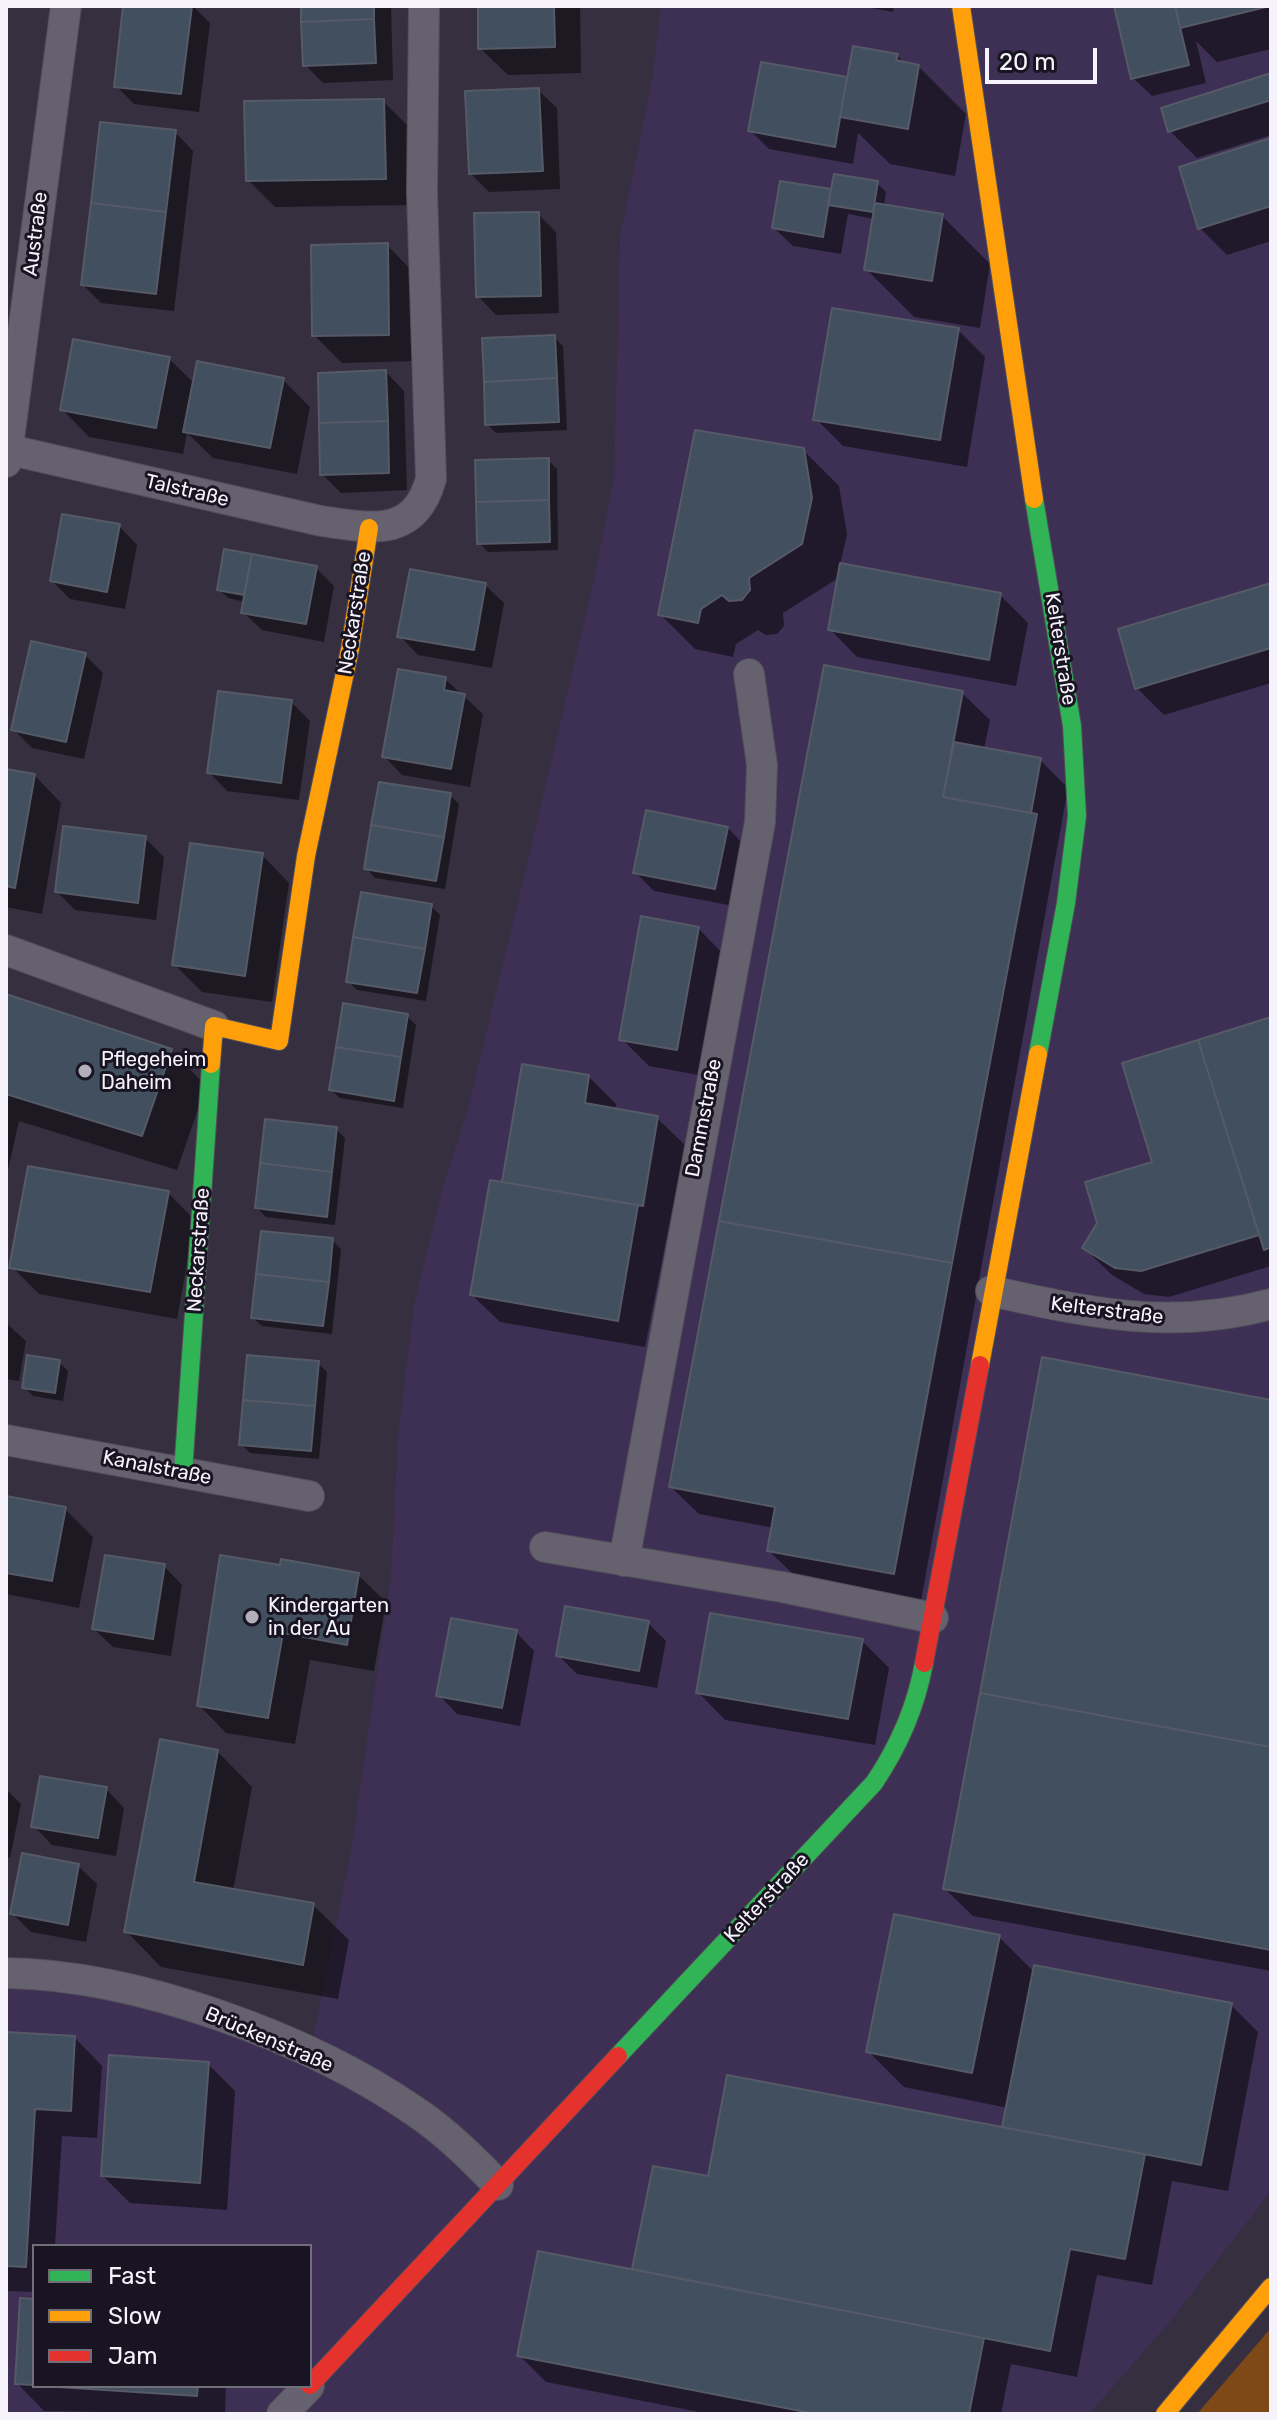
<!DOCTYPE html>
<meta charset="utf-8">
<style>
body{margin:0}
#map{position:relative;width:1277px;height:2420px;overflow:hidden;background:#352f40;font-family:Rubik,sans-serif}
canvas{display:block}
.frame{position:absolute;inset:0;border:8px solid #f6f3fc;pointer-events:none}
.legend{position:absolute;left:32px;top:2244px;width:280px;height:144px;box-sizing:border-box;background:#191422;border:2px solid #716d79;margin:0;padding:10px 14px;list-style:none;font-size:24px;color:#f6f3fc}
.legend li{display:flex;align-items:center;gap:16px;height:40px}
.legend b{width:40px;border:2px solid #716d79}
.scale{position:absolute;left:985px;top:48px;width:112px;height:36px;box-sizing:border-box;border:4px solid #f6f3fc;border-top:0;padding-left:10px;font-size:24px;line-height:28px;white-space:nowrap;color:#f6f3fc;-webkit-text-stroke:6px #191422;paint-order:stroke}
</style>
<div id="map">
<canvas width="1277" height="2420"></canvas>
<div class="frame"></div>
<ul class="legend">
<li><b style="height:10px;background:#30b455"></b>Fast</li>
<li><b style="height:10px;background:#ff9f0a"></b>Slow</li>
<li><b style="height:10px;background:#e5322d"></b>Jam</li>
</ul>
<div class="scale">20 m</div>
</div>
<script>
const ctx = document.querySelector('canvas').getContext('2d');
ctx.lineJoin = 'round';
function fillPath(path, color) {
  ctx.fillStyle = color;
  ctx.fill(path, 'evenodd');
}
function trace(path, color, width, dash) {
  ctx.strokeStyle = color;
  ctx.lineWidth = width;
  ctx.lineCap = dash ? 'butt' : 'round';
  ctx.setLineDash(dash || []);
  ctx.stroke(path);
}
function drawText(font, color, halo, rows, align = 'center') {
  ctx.font = font + ' Rubik,sans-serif';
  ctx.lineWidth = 6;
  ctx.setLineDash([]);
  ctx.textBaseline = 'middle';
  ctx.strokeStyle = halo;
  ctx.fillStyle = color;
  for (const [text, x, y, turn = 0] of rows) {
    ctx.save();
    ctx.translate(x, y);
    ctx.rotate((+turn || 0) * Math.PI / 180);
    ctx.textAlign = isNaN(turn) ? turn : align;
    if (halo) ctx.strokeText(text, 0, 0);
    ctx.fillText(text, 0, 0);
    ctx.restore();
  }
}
fillPath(new Path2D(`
 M661,6H1271V2191L1168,2324L1089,2414H6V1973H19L310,2053L351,1851L391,1576L398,1436L414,1305L442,1191L469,1104L528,860L594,579L614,478L620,237L652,80ZM34,2246H310V2386H34Z`), '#3d3054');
fillPath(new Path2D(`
 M1271,2328V2414H1197Z`), '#7e4916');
fillPath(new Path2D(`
 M125,6H193L210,23L199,112L134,104L116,86Z
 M303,6H391L393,80L323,83L305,65Z
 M479,6H580L581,73L508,75L480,48Z
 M860,6H894L893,12Z
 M1116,6H1271V49L1217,62L1196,41L1206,83L1152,96L1133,78Z
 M897,55L905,64L918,66L966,114L955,176L890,164L858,133L853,164L769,149L750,130L762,64L849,79Z
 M1271,75V135L1197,158L1170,131Z
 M538,90L557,108L560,189L489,192L471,174Z
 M383,101L411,129L412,205L275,207L248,180Z
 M175,132L193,151L174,311L101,303L83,285Z
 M1271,141V241L1227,255L1200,228Z
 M877,183L886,192L884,207L942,216L990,264L980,328L914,317L866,269L874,219L848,214L841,254L793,246L774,228L830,191L832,193Z
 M538,214L556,232L559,313L496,315L478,296Z
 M387,245L414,273L416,361L342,363L314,335Z
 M958,330L985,357L967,467L843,446L816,419Z
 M554,337L563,346L567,430L496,433L487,424Z
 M169,359L195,384L283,380L310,407L297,474L213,458L187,433L183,454L89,437L62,409Z
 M386,372L404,391L407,490L341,493L322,474Z
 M803,450L839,486L847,534L840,565L1000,595L1028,623L1016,686L857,657L830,629L840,577L783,613L784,626L777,634L766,635L758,630L736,644L733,657L695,649L660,614Z
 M548,460L557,469L558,550L488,552L479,543Z
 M119,526L137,545L125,609L70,599L52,581Z
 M226,551L316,568L334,586L324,642L262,630L243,612L245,602L228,598L219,589Z
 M485,585L504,603L492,668L418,655L400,636Z
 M1271,585V683L1164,715L1137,688Z
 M85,655L103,673L84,759L32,748L14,730Z
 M445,679L483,714L470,787L402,775L384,756Z
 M962,693L990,720L984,750L1040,760L1068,788L921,1601L797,1578L769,1551L774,1528L699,1514L671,1487Z
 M291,702L310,721L299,800L227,791L209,772Z
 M6,771L34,775L61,803L42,914L6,907Z
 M450,795L459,804L445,889L375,878L367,869Z
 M728,828L746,847L734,906L654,891L635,872Z
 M145,838L164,857L156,920L75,910L57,892Z
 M262,855L289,883L272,1002L202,992L174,964Z
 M431,906L440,915L426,1001L357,990L348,981Z
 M698,928L725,956L704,1076L649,1066L622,1039Z
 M6,996L171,1050L206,1086L177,1170L19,1121L6,1179Z
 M407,1016L416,1025L403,1108L340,1098L331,1090Z
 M1271,1019V1266L1169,1297L1144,1294L1112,1275L1084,1248L1154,1163L1124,1064Z
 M524,1066L589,1077L616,1104L615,1111L657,1118L685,1145L645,1347L500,1322L472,1295L503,1184Z
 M336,1129L345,1138L335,1225L266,1217L257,1208Z
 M168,1193L195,1220L177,1319L39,1294L12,1267Z
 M332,1240L341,1249L332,1334L262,1326L253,1318Z
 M6,1323L26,1341L19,1381L6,1379Z
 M59,1362L68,1371L63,1401L33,1396L25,1388Z
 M318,1363L327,1372L319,1459L250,1453L241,1444Z
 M1271,1402V1971L973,1916L945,1889Z
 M6,1499L65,1509L93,1537L79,1608L6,1594Z
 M164,1566L182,1585L171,1656L113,1647L94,1629Z
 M282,1567L358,1575L386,1602L374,1671L310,1660L295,1744L226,1733L199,1705Z
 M648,1623L666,1641L657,1688L577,1674L558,1655Z
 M516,1632L534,1651L520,1726L457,1714L439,1695Z
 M862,1641L889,1668L875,1745L725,1720L698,1692Z
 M217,1751L252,1787L233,1891L313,1905L349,1940L338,1999L161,1967L126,1931Z
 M6,1789L21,1804L10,1858L6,1857Z
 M106,1789L124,1808L116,1856L52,1845L34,1826Z
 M78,1866L97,1884L86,1942L31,1932L13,1914Z
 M999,1937L1034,1972L1231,2005L1258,2032L1228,2191L1172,2181L1152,2285L1097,2275L1077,2377L1011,2364L1001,2414H709L546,2382L519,2355L634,2272L654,2168L709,2178L1004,2129L1008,2108L904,2087L868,2051Z
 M6,2034L75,2038L102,2066L97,2138L62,2136L55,2246H34V2292L6,2291Z
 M208,2064L235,2091L227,2210L130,2203L103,2176Z
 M34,2301V2386H226L225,2414L44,2411L17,2383Z`), '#0007');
const building = new Path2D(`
 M123,6H192L181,94L114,87Z
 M301,6H374V19L301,22Z
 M478,6H554L555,47L478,49Z
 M1114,6H1175L1189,65L1131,79Z
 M1175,6H1270L1180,28Z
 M374,19L376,63L303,66L301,22Z
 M853,46L898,54L896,60L919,65L908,129L840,117Z
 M761,62L847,77L835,147L748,131Z
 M1271,73V100L1168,132L1161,108Z
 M539,88L543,171L469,174L465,91Z
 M384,99L386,179L246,181L244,101Z
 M100,122L176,130L166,212L91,203Z
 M1271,138V206L1198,229L1179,167Z
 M834,174L878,181L873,212L828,205Z
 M780,181L831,189L823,237L772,228Z
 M91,203L166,212L156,294L81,285Z
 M875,203L943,214L932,281L864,270Z
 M539,212L541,296L476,297L474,213Z
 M388,243L389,335L312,336L311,245Z
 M832,308L959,328L940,440L813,420Z
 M555,335L557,378L484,382L482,338Z
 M73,339L170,357L156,428L60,410Z
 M197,361L284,378L270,448L183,432Z
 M386,370L388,421L319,423L318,373Z
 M557,378L559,422L485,425L484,382Z
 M388,421L389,473L320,475L319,423Z
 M695,430L804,448L812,498L802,544L749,578L750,590L742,600L729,601L722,595L701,609L698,623L658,615Z
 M549,458V500L476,502L475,460Z
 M549,500L550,542L477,544L476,502Z
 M62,514L120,524L107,592L50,581Z
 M224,549L252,554L244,595L217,590Z
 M252,554L317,566L306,624L241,613Z
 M840,563L1001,593L989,660L828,630Z
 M410,569L486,583L474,650L397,637Z
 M1271,583V648L1135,689L1118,629Z
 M31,641L86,653L66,742L11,730Z
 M824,665L963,691L943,797L1037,814L952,1263L719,1221Z
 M398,669L446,677L444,690L465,694L451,769L382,757Z
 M218,691L292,700L281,783L207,773Z
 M954,742L1041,758L1031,813L943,797Z
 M6,769L35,774L15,888L6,886Z
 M379,782L451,793L444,837L371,825Z
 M646,810L728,827L715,889L633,873Z
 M371,825L444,837L436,881L364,869Z
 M63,826L146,836L138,903L55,892Z
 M190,843L263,853L245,976L172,965Z
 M361,892L432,904L425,949L353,937Z
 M641,916L699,927L677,1050L619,1040Z
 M353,937L425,949L417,993L346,982Z
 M6,994L172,1049L142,1136L6,1094Z
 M343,1003L408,1014L401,1057L336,1047Z
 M1271,1017V1247L1264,1250L1198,1040Z
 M1198,1040L1259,1235L1141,1271L1115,1268L1082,1248L1097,1223L1085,1182L1152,1162L1122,1063Z
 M336,1047L401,1057L394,1101L329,1090Z
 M522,1064L589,1075L585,1103L658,1116L643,1206L502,1182Z
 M265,1119L337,1127L332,1172L260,1163Z
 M260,1163L332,1172L327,1217L255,1208Z
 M28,1166L169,1191L150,1292L9,1268Z
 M490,1180L638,1205L618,1321L470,1295Z
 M719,1221L952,1263L894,1574L767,1551L775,1507L669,1487Z
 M261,1231L333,1238L329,1282L256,1274Z
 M256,1274L329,1282L323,1326L251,1318Z
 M27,1355L60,1360L55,1393L22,1388Z
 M247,1355L319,1361L315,1406L243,1400Z
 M1042,1357L1271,1400V1747L980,1693Z
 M243,1400L315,1406L311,1451L239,1445Z
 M6,1496L66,1507L52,1581L6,1573Z
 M105,1555L165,1564L153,1639L92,1629Z
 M220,1555L280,1565L281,1559L359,1573L347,1645L283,1633L268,1718L197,1706Z
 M565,1606L649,1621L639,1671L556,1656Z
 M710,1613L863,1639L848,1719L696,1693Z
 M451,1618L517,1630L502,1708L436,1696Z
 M980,1693L1271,1747V1950L943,1889Z
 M160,1739L218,1750L194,1882L314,1903L303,1965L124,1932Z
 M40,1776L107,1787L98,1838L31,1827Z
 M22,1853L79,1864L68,1925L10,1914Z
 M894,1914L1000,1935L972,2073L866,2052Z
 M1034,1965L1232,2003L1201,2165L1002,2127Z
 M6,2032L75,2036L71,2111L35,2109L26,2267L6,2266Z
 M109,2055L209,2062L200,2183L101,2176Z
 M727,2075L1145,2154L1125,2259L1070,2249L1050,2351L632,2269L653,2166L708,2176Z
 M538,2251L984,2338L969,2414H816L517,2356Z
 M20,2298L34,2299V2385L15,2384Z
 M43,2386H198L197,2396Z`);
fillPath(building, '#414f5e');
trace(building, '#555a66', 2);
const street = new Path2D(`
 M6,449L321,521C371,528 414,539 431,479L422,192L424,6
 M6,462L66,6
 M6,950L214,1026
 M991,1291C1089,1313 1172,1331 1271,1304
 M6,1440L309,1496
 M545,1547L782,1587L933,1618
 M624,1561L760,822L762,765L749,674
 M6,1973C137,1975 309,2038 416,2112C447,2133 473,2159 498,2185
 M282,2414L309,2386`);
const fast = new Path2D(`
 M1034,499L1072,726L1077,816L1066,903L1038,1054
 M183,1473L211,1064
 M618,2056L874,1783C899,1746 916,1707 924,1663`);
const slow = new Path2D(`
 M961,6L1034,499
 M211,1064L214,1026L279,1041L306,856L350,649L369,528
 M980,1365L1038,1054
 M1165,2414L1271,2287`);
const jam = new Path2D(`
 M924,1663L980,1365
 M310,2385L618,2056`);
trace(street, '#514d59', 32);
trace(fast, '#514d59', 20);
trace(slow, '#514d59', 20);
trace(jam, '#514d59', 20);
trace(street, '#65616f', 30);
trace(fast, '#30b455', 18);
trace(slow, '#ff9f0a', 18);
trace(jam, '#e5322d', 18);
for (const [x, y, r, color] of [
 [85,1071,8,"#b2aeba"],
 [252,1617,8,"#b2aeba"]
]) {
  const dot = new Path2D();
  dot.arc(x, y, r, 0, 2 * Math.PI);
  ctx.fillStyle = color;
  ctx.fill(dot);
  trace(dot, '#191422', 3);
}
drawText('20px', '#f6f3fc', '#191422', [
 ["Austraße",36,234,-83],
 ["Talstraße",187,491,13],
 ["Neckarstraße",355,613,-81],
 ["Kelterstraße",1060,649,81],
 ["Dammstraße",704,1118,-79],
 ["Neckarstraße",199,1250,-86],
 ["Kelterstraße",1107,1311,7],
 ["Kanalstraße",157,1468,11],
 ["Kelterstraße",767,1898,-47],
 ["Brückenstraße",269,2040,23]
]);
drawText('20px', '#f6f3fc', '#191422', [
 ["Pflegeheim",101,1060],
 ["Daheim",101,1083],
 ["Kindergarten",268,1606],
 ["in der Au",268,1629]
], 'left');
</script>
